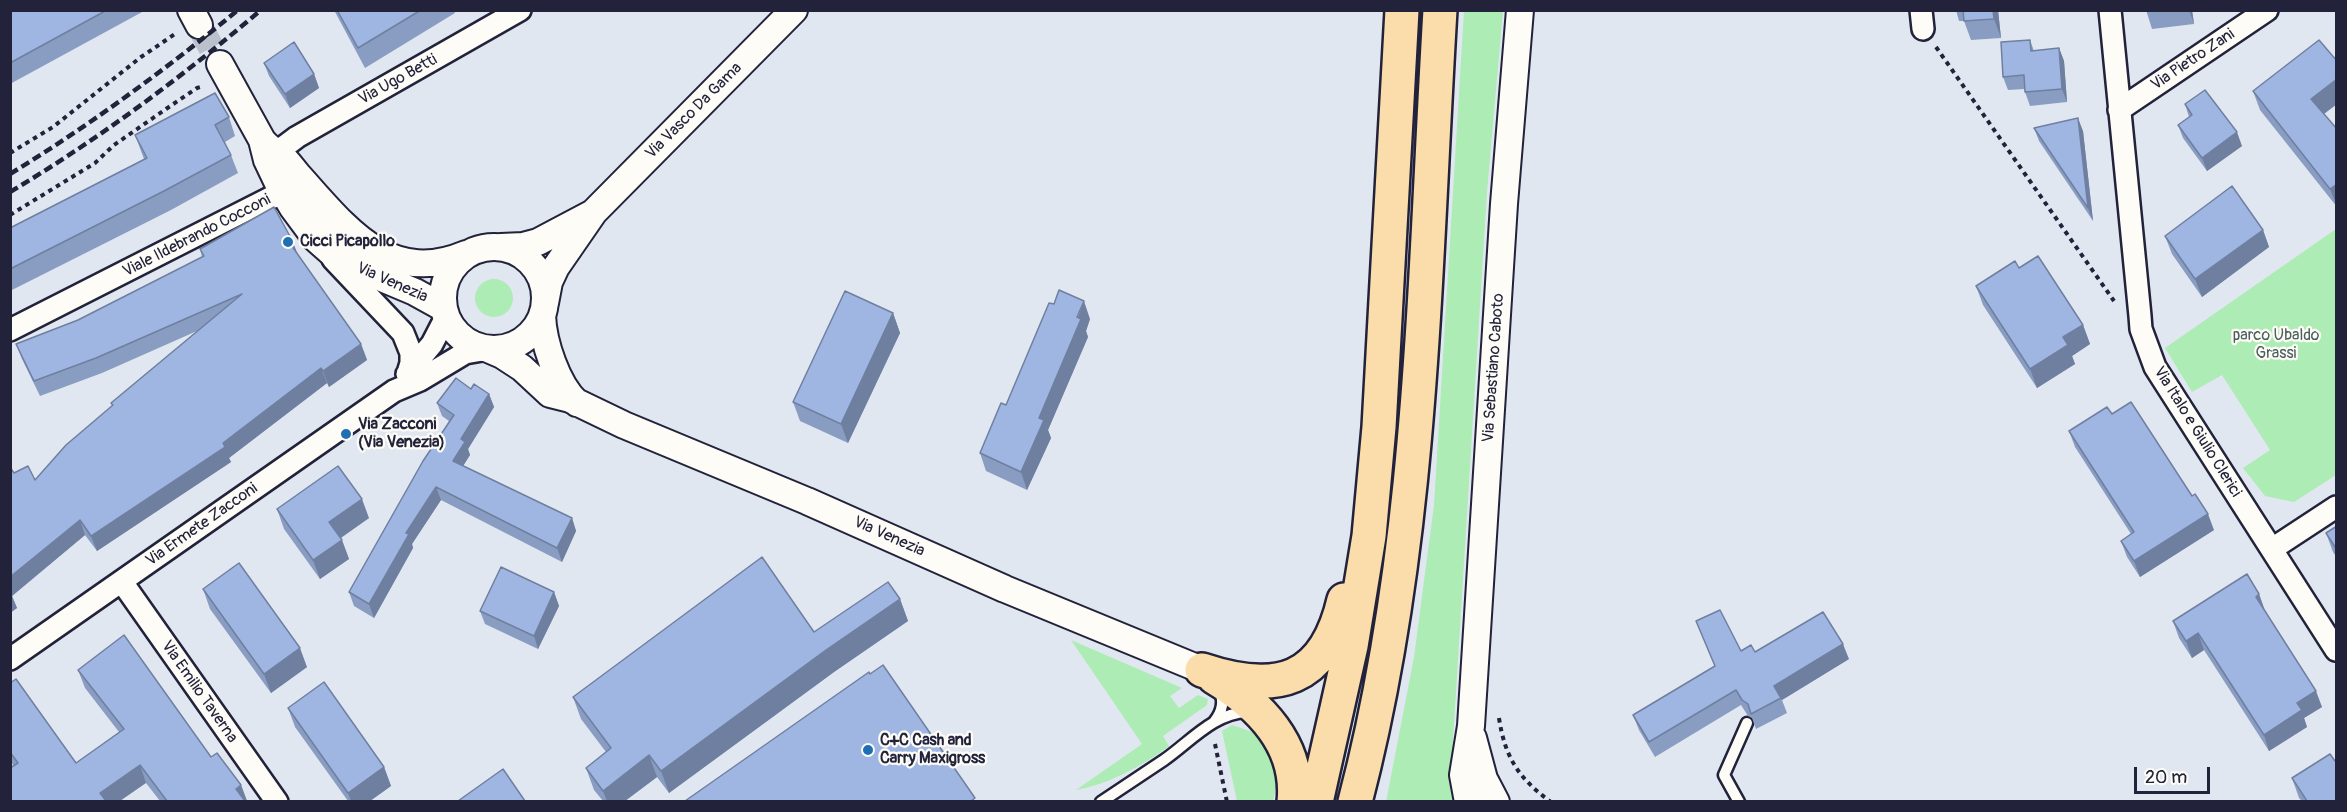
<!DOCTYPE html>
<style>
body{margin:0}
#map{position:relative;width:2347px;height:812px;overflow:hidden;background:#e1e7f1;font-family:Pangolin,sans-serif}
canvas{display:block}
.frame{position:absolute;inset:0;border:12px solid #22223b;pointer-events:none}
.scale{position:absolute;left:2134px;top:767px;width:76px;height:27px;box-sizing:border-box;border:3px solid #22223b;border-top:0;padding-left:8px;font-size:18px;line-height:21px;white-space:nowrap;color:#22223b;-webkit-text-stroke:4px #fdfcf7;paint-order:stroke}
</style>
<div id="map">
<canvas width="2347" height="812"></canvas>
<div class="frame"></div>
<div class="scale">20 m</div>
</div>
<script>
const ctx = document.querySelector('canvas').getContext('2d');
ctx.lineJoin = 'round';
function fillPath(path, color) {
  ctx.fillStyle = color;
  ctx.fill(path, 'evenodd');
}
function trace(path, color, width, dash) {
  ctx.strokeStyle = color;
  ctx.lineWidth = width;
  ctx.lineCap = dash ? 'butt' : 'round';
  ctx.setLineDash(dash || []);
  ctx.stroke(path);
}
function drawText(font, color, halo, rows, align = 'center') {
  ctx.font = font + ' Pangolin,sans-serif';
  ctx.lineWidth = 4.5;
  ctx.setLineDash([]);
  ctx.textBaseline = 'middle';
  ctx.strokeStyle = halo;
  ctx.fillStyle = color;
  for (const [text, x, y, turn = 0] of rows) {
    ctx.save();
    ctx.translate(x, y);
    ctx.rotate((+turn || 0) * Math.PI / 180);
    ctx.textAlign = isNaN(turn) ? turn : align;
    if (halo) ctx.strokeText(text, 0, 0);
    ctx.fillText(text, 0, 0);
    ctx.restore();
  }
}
fillPath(new Path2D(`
 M1464,11H1503L1487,192L1452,756L1458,801L1386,802L1414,657L1434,505Z
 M2336,229V475L2294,502L2265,496L2243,468L2270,450L2222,375L2192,392L2165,348Z
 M475 298a19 19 0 1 1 38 0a19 19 0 1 1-38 0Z
 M1071,640L1182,688L1170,696L1179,708L1198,695L1208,699L1207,705L1163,736L1169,746C1142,766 1109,784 1076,790L1142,744Z
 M1232,725L1261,735L1279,773L1273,801H1237L1222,731Z`), '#adecb4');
trace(new Path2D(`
 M199,25L220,64`), '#bbc0cd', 26, [26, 13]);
const service = new Path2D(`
 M1214,722C1222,712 1225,701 1219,690
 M1101,802C1122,788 1143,774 1164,760C1190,742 1214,713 1247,712
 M1739,802L1724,775L1747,723`);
const minor = new Path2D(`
 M1921,10L1923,29
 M2110,10L2140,316L2141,329L2155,367L2336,650
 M2119,110L2267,10
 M277,152L297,137L520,10
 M333,259L403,333L411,353V363L408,373
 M10,330L268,199C276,196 283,193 291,195C308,201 319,219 329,231C342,245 366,265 386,264
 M407,374L432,344L446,317
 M2272,549L2336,507
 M122,582L277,802
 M10,659L394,391L420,380L465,353L488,349`);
const tertiary = new Path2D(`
 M191,10L199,25
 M220,64L262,140L267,160L277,181L293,208L316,239L333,254L353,266L415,292L444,308
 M262,140C267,147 273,150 280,155C287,160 292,168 298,175C345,227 388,287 466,254
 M443 298a51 51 0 1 1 102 0a51 51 0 1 1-102 0Z
 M501,247L523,246L538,242L591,214
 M545,303L549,282L556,267L594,212L794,10
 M542,315C543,342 557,385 577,403
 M488,349L502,355L522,368L550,394L570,399L624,425L807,501L1005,589L1202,670
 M1473,738L1484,779L1496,802
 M1468,802L1463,775L1471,726L1504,204L1520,10`);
const trunk = new Path2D(`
 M1202,670C1277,695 1325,682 1344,600
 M1214,677C1259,704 1300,745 1294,802
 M1316,802L1351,646L1369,536L1379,427L1402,10
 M1355,802C1423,543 1424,275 1440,10`);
trace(service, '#22223b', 15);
trace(minor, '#22223b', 26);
trace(tertiary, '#22223b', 30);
trace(trunk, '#22223b', 38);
trace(new Path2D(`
 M1936,47L2114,301
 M10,153L53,127L141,57L175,34
 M10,215L95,163L114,145L166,109L197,88L204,86
 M1499,718C1505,757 1518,778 1551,802
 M1215,744L1227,802`), '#22223b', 4, [4.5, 4.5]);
trace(service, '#fdfcf7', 10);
trace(minor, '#fdfcf7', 21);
trace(tertiary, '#fdfcf7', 26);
trace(trunk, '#fbddab', 33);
trace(new Path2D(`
 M10,174C90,125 165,70 238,10
 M10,192C99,139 182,77 261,10`), '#22223b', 4.5, [9, 4.5]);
fillPath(new Path2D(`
 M10,10H143L144,11L10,84Z
 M334,10H454L455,13L365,68Z
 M1956,10H1998L2001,38L1971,40L1964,21H1959Z
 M2146,10H2192L2194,24L2152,29Z
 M2030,40L2034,51L2059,48L2064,61L2067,102L2030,106L2025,92V89L2008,90L2003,77Z
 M2337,61V104L2324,114L2337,129V207L2260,110L2253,91Z
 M264,63L314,74L319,88L290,108L269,76Z
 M2185,104L2242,146L2207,171L2183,138L2178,125L2189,117Z
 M229,117L235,136L225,142L231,155L238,173L171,210L10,291V228L144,159L135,135Z
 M2034,128L2083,131L2093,221L2039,141Z
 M2263,230L2269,247L2202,297L2172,254L2165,236Z
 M292,240L297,253L361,344L367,360L329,387L327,383L229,458L231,462L97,551L85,535L12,596L17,608L10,613L14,473L35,480L112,406L111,403L197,331L102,373L40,396L22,359L16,344L78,320L202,257L200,249Z
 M2019,268L2083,325L2090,344L2072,356L2075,364L2037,388L1983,305L1976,286Z
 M893,313L900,333L848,443L800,421L793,402Z
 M1090,319L1086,331L1088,337L1048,430L1051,438L1027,490L986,471L980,453L1006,405Z
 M471,389L489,394L494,407L468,449L470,455L463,466L572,518L576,531L562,562L441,500L412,544L413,548L374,618L354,606L349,592L449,421L442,416L437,403Z
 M2112,414L2214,530L2140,577L2127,557L2121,541L2131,534L2075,447L2069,431Z
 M277,509L369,518L341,538L349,559L320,579L284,529Z
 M2337,526V558L2333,552L2326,533Z
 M203,589L307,667L271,693L210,609Z
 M554,592L559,606L538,649L485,624L480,611Z
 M2259,594L2265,611L2322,707L2304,718L2307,727L2269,751L2204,650L2192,658L2179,638L2173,621Z
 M900,599L908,621L834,672L669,793L657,777L625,801H603L594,790L586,768L606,752L581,719L573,697L814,632Z
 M1696,621L1741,651L1849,659L1782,700L1787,713L1756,729L1752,718L1748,716L1741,705L1655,757L1639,730L1633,715L1715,666Z
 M78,670L211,757L241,785L247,801H160L146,783L14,766L10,761V683L76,763L119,732L85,688Z
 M288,708L384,767L391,786L370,801H348L295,727Z
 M2335,761L2337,801H2302L2299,798L2292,778Z`), '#899dc3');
fillPath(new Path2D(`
 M1993,10H1998L2001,38L1994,19Z
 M2189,10H2192L2194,24Z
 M2059,48L2064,61L2067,102L2062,89Z
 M314,74L319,88L290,108L285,94Z
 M2337,79V104L2318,118L2311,99Z
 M2078,118L2083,131L2093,221L2088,208Z
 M2237,132L2242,146L2207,171L2202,158Z
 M2337,184V206L2330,189Z
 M2263,230L2269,247L2202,297L2195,279Z
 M292,240L298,255L289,242Z
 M1084,301L1090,319L1086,331L1088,337L1048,430L1051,438L1027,490L1021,472L1039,418Z
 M893,313L900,333L848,443L841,424Z
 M2083,325L2090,344L2072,356L2075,364L2037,388L2030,369L2063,337Z
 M361,344L367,360L329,387L323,371Z
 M321,368L327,383L229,458L231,462L97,551L91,536L223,443Z
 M489,394L494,407L468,449L470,455L458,474L453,461L461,439Z
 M436,487L441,500L412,544L413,548L374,618L369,604L406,533Z
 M362,499L369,518L336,541L329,522Z
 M2208,514L2214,530L2140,577L2134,561Z
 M572,518L576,531L562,562L557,548Z
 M80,520L85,535L12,596L17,608L10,613V577Z
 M342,540L349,559L320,579L313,560Z
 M554,592L559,606L538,649L534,636Z
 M2259,594L2265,611L2261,613L2256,597Z
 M900,599L908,621L834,672L669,793L661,771L826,650Z
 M2198,633L2204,650L2192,658L2186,641Z
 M1843,644L1849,659L1782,700L1774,686Z
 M300,648L307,667L271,693L264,674Z
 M2316,691L2322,707L2304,718L2307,727L2269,751L2264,735L2297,703Z
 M649,755L657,777L625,801H607L603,791Z
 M140,765L146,783L120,801H103L100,793Z
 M384,767L391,786L370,801H351L348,793Z
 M241,785L247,801H240L236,789Z`), '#6f7f9f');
const building = new Path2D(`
 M10,10H107L10,63Z
 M337,10H421L358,48Z
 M1963,10H1993L1994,19L1964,21Z
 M2030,40L2031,51L2059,48L2062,89L2025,92L2024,75L2003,77L2001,42Z
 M2319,40L2337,61V79L2311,99L2337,129V184L2330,189L2253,91Z
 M294,42L314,74L285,94L264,63Z
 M2205,90L2237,132L2202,158L2178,125L2192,115L2185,104Z
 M215,93L229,117L215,125L231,155L164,191L10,269V228L147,158L135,135Z
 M2078,118L2088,208L2034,128Z
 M2232,186L2263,230L2195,279L2165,236Z
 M274,207L292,240L289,242L361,344L323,371L321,368L223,443L225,447L91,536L80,520L10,577V467L14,473L28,466L35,480L66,445L113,405L111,403L242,294L96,358L34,381L16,344L78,320L204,256L200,249Z
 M2038,256L2083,325L2063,337L2068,345L2030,369L1976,286L2015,261L2019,268Z
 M1059,290L1084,301L1077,317L1081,319L1039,418L1044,420L1021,472L980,453L1001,403L1006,405L1049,303L1054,304Z
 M845,291L893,313L841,424L793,402Z
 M456,378L471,389L474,384L489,394L461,439L465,442L453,461L572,518L557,548L436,487L406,533L409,534L369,604L349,592L423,461L454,415L437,403Z
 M2131,402L2192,496L2195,494L2208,514L2134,561L2121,541L2134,532L2069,431L2107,407L2112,414Z
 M338,466L362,499L329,522L342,540L313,560L277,509Z
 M2337,526V550L2326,533Z
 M762,557L814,632L888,582L900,599L826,650L661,771L649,755L603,791L586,768L611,748L573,697Z
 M239,563L300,648L264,674L203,589Z
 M501,567L554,592L534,636L480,611Z
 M2247,574L2259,594L2256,597L2316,691L2297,703L2302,710L2264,735L2198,633L2186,641L2173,621Z
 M1720,610L1741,651L1751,645L1755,652L1823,612L1843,644L1774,686L1781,698L1751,714L1748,704L1742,700L1736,690L1649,742L1633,715L1715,666L1696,621Z
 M124,635L211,757L217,753L241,785L236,789L245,801H167L140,765L100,793L106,801H10V768L18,763L10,752V683L16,679L76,763L124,729L78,670Z
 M883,665L975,798L971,801H685L869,672L870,674Z
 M324,682L384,767L348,793L288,708Z
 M2330,754L2335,761L2337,760V801H2307L2292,778Z
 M503,769L525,801H458Z`);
fillPath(building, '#9fb6e3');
trace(building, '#6f7f9f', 1.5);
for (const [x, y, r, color] of [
 [288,242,6,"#1f6fb2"],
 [346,434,6,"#1f6fb2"],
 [868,750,6,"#1f6fb2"]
]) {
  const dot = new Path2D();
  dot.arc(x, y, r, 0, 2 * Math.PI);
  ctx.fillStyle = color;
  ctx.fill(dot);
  trace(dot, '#fdfcf7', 2);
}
drawText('16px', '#22223b', '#fdfcf7', [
 ["Via Pietro Zani",2193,60,-34],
 ["Via Ugo Betti",398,80,-29],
 ["Via Vasco Da Gama",694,111,-45],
 ["Viale Ildebrando Cocconi",197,236,-27],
 ["Via Venezia",392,283,24],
 ["Via Sebastiano Caboto",1494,368,-86],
 ["Via Italo e Giulio Clerici",2197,432,58],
 ["Via Ermete Zacconi",202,525,-35],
 ["Via Venezia",889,537,24],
 ["Via Emilio Taverna",199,692,55]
]);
drawText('bold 16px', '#22223b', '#fdfcf7', [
 ["Cicci Picapollo",300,242],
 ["Via Zacconi",358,425],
 ["(Via Venezia)",358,443],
 ["C+C Cash and",880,741],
 ["Carry Maxigross",880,759]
], 'left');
drawText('16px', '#4c5f5f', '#fdfcf7', [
 ["parco Ubaldo",2276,336],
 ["Grassi",2276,354]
]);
</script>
